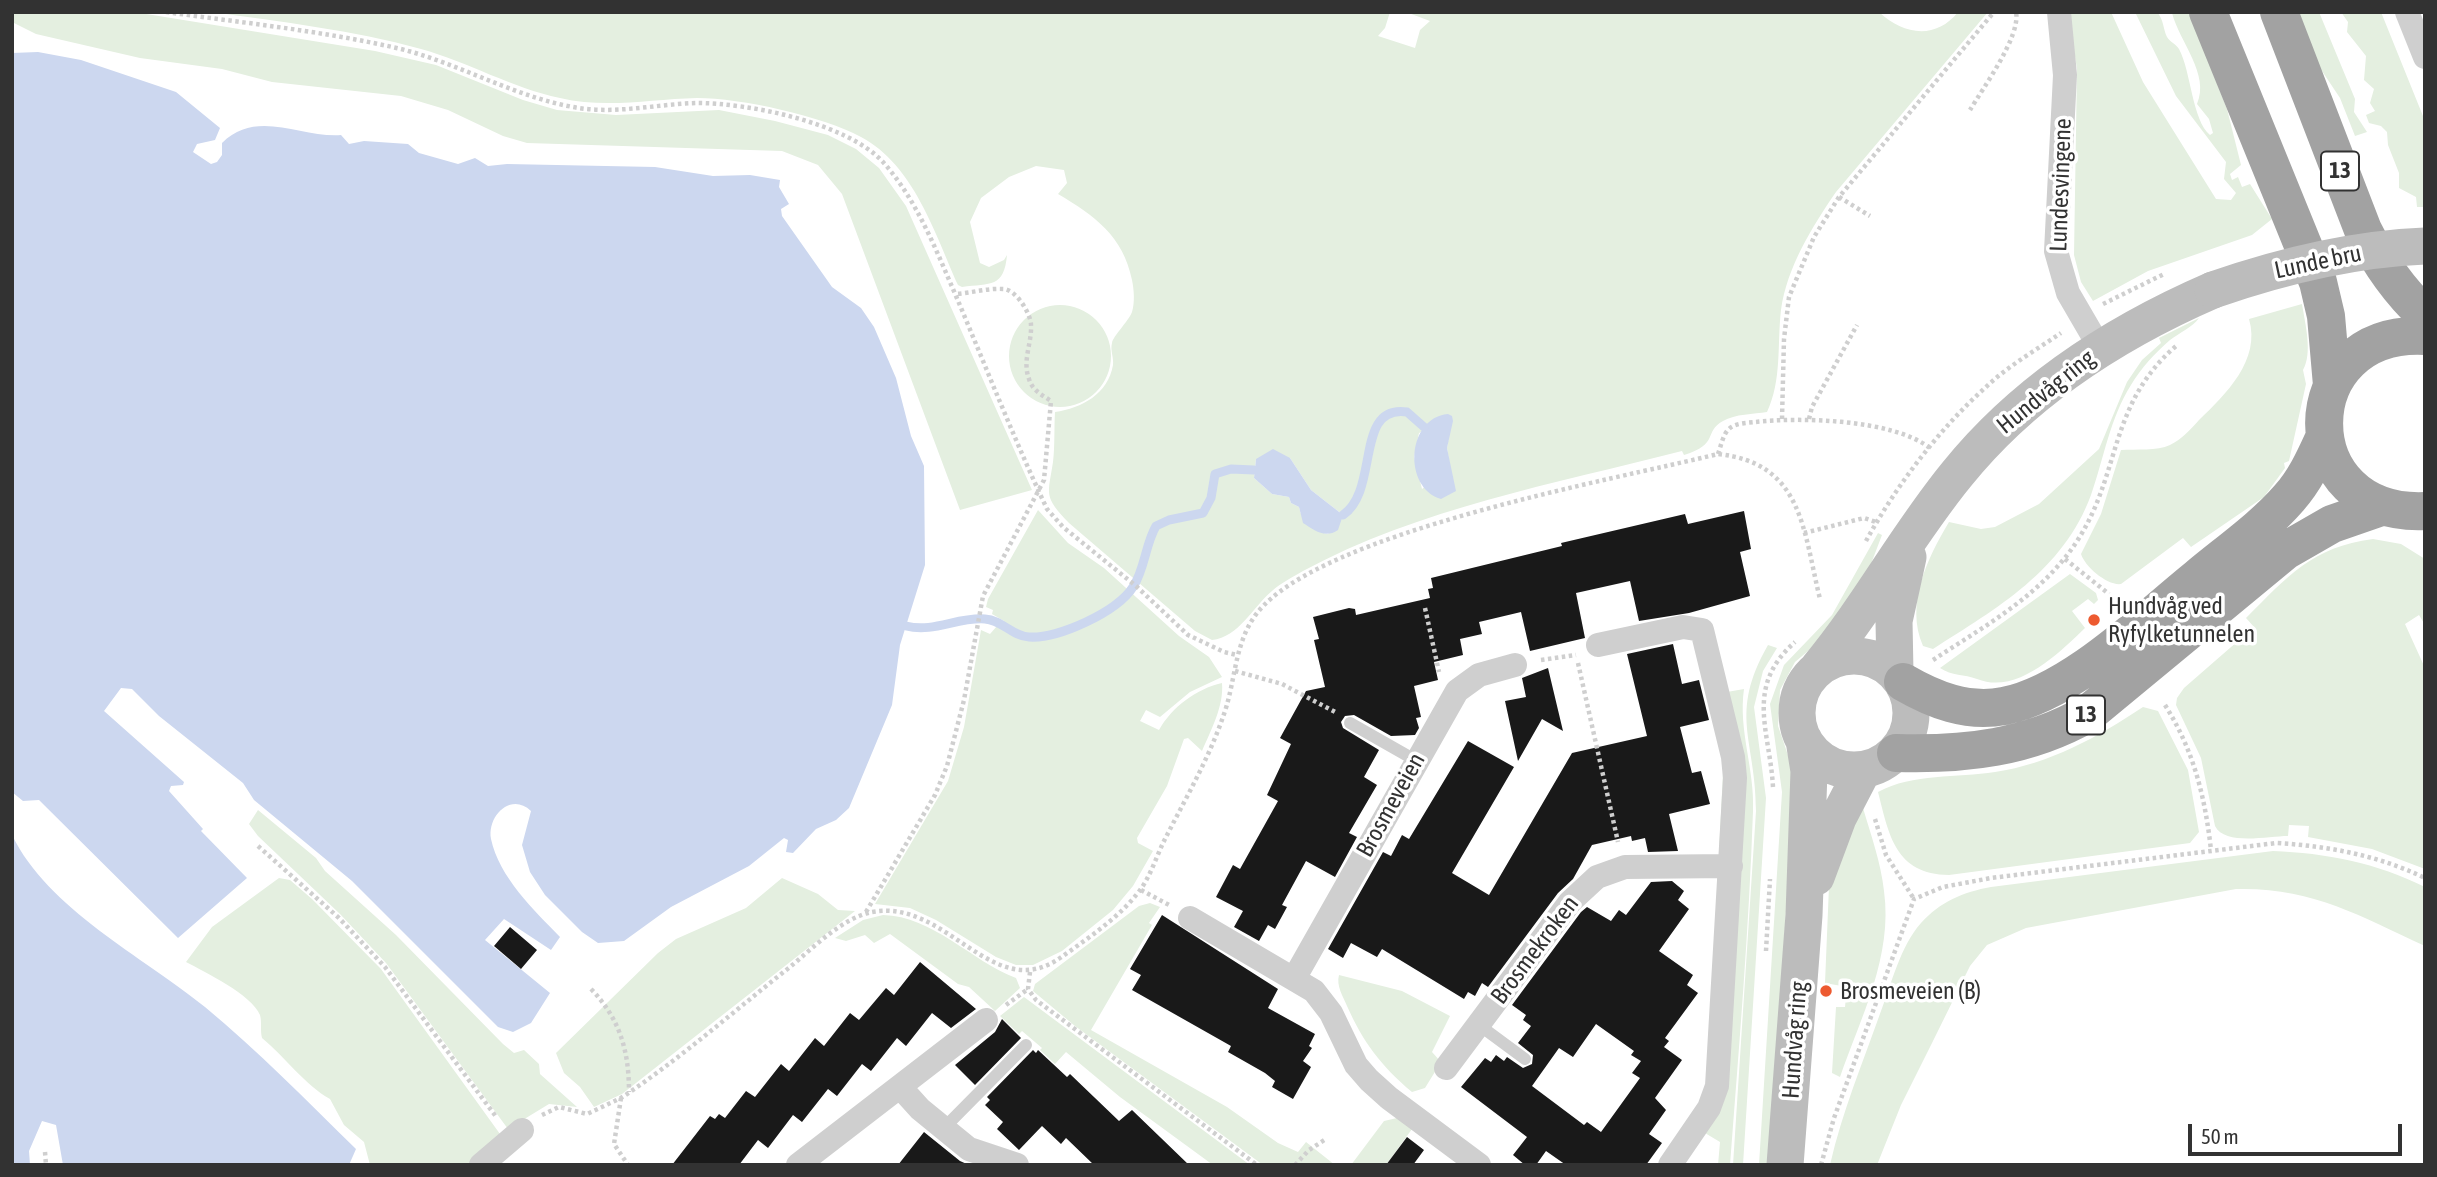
<!DOCTYPE html>
<meta charset="utf-8">
<style>
body{margin:0}
#map{position:relative;width:2437px;height:1177px;overflow:hidden;background:#fff;font-family:"Asap Condensed",sans-serif}
canvas{display:block}
.frame{position:absolute;inset:0;border:14px solid #323232;pointer-events:none}
.scale{position:absolute;left:2188px;top:1124px;width:214px;height:32px;box-sizing:border-box;border:4px solid #323232;border-top:0;padding-left:9px;font-size:21px;line-height:24px;white-space:nowrap;color:#323232;-webkit-text-stroke:5px #fff;paint-order:stroke}
</style>
<div id="map">
<canvas width="2437" height="1177"></canvas>
<div class="frame"></div>
<div class="scale">50 m</div>
</div>
<script>
const ctx = document.querySelector('canvas').getContext('2d');
ctx.lineJoin = 'round';
function fillPath(path, color) {
  ctx.fillStyle = color;
  ctx.fill(path, 'evenodd');
}
function trace(path, color, width, dash) {
  ctx.strokeStyle = color;
  ctx.lineWidth = width;
  ctx.lineCap = dash ? 'butt' : 'round';
  ctx.setLineDash(dash || []);
  ctx.stroke(path);
}
function drawText(font, color, halo, rows, align = 'center') {
  ctx.font = font + ' "Asap Condensed",sans-serif';
  ctx.lineWidth = 7;
  ctx.setLineDash([]);
  ctx.textBaseline = 'middle';
  ctx.strokeStyle = halo;
  ctx.fillStyle = color;
  for (const [text, x, y, turn = 0] of rows) {
    ctx.save();
    ctx.translate(x, y);
    ctx.rotate((+turn || 0) * Math.PI / 180);
    ctx.textAlign = isNaN(turn) ? turn : align;
    if (halo) ctx.strokeText(text, 0, 0);
    ctx.fillText(text, 0, 0);
    ctx.restore();
  }
}
fillPath(new Path2D(`
 M12,12H134L375,51L436,65L523,100L557,110L616,115L719,110L775,121L828,135L856,149L879,168L906,206L1032,490L960,510L842,194L818,165L782,151L527,143L503,136L448,110L401,96L272,82L222,69L140,58L36,34L12,22Z
 M212,12H1390L1385,28L1378,36L1415,48L1420,30L1430,21L1406,12H1879C1903,35 1936,40 1958,12H1988L1836,192C1812,227 1787,267 1781,310C1777,345 1782,380 1767,412C1754,414 1735,414 1723,421C1703,432 1720,444 1684,455L1682,451C1554,484 1420,508 1303,571C1293,577 1281,583 1272,591C1252,608 1239,637 1212,640L1195,631L1069,523C1043,496 1048,495 1053,462C1055,446 1054,428 1055,412C1082,408 1108,394 1113,365C1114,358 1110,350 1112,343C1113,336 1128,322 1132,312C1135,302 1134,290 1132,280C1123,236 1095,216 1058,194L1067,183L1064,170L1036,166L1009,177L981,198L970,222L980,263L989,267L1004,260L1007,255C1004,288 991,283 962,287L958,285C935,234 914,165 861,137C822,116 741,98 697,98C651,99 606,109 560,98C512,88 468,62 421,49C352,30 282,22 212,12ZM1452,416L1447,448L1450,466L1422,489L1414,457L1419,433ZM1290,458L1311,490L1343,515L1328,534C1313,531 1302,523 1299,507L1291,503L1289,497L1272,494L1254,478L1256,459Z
 M2068,12H2111L2143,82L2216,199L2231,200L2236,193L2224,179L2226,162L2176,96L2135,12H2157C2164,20 2163,29 2167,37C2170,42 2176,44 2179,49C2191,71 2192,120 2210,135L2213,133L2209,119L2197,104C2210,74 2180,43 2172,13L2189,12L2227,109L2241,165L2230,174L2232,180L2238,177L2242,187L2250,184L2272,219L2252,235L2148,271L2093,301L2081,282L2074,255L2077,69Z
 M2298,12H2319L2355,99L2354,112L2367,132L2355,136L2340,98L2318,65Z
 M2341,12H2381L2425,121V207H2417L2416,197L2399,188V173L2388,145L2387,132L2381,126L2369,123L2366,115L2375,111L2370,103L2374,89L2364,80L2366,56L2347,32L2348,22Z
 M2302,304C2305,323 2313,353 2303,370L2306,384L2289,461L2284,463L2285,468L2264,497L2191,547L2183,538L2121,584C2108,586 2085,567 2081,554L2101,514L2121,450C2136,449 2157,451 2170,445C2181,440 2191,429 2199,420C2226,394 2261,360 2249,319Z
 M1009 356a51 51 0 1 1 102 0a51 51 0 1 1-102 0Z
 M2199,318C2193,327 2179,333 2170,340C2155,353 2141,368 2131,385C2110,418 2104,458 2091,495C2063,571 1997,608 1933,649L1923,646C1905,604 1927,559 1949,522L1981,529L1995,527L2039,504L2099,449L2127,382L2142,360L2161,343L2159,338Z
 M1038,510L1068,543L1104,568L1179,636L1209,657L1222,677L1190,692L1160,717L1146,710L1140,721L1159,730C1172,707 1196,689 1222,683C1224,706 1211,730 1202,751L1188,738L1184,739L1167,786L1137,838L1138,843L1153,851L1133,886L1113,910L1062,951L1033,965H1016L996,957L936,920L910,908L875,904L948,781L964,727L981,630L990,634L997,626H1003L1004,621L992,614L993,610L986,607L988,599Z
 M1878,533L1882,535L1866,577L1814,646L1795,662L1780,690L1778,726L1790,761L1793,791L1771,1165H1759L1782,792L1770,704L1784,665L1832,615Z
 M2373,539L2401,544L2425,559V625L2419,615L2405,624L2425,668V869L2372,849L2308,837L2309,826L2289,825L2288,836C2268,836 2225,846 2215,826L2201,758L2176,705L2177,698L2184,688L2254,627L2246,618C2288,576 2312,547 2373,539Z
 M2070,574L2096,593L2098,600L2094,604L2088,599L2072,611L2085,628C2058,654 2017,695 1977,679C1964,674 1952,676 1940,668Z
 M1768,645L1777,648L1763,671L1754,707L1766,798L1743,1165H1733L1756,811C1756,739 1728,715 1768,645Z
 M1744,689C1738,731 1755,769 1753,811C1749,929 1739,1047 1730,1165H1718L1720,1142L1705,1133L1727,692Z
 M2143,707L2158,711L2188,770L2199,832L2190,843L1949,875C1895,874 1889,835 1878,792C1913,773 1957,778 1995,772C2049,764 2098,737 2143,707Z
 M1863,808C1871,835 1881,863 1884,891C1893,956 1861,1017 1840,1077L1832,1073L1836,1007H1845L1847,987L1825,983L1829,886L1838,856Z
 M258,810L316,858L325,871L396,935L503,1044L514,1053L524,1050L539,1064L540,1074L577,1107L549,1104L508,1129L386,963L340,914L258,836L249,824Z
 M2273,851C2326,853 2377,863 2425,887V946C2358,915 2311,887 2236,889L2026,928L1987,945L1970,966L1933,1041L1901,1105L1877,1165H1830C1842,1112 1863,1062 1881,1011C1892,982 1900,947 1921,923C1940,902 1963,892 1991,887Z
 M279,878L290,880L312,899L381,969L500,1134L501,1138L467,1165H370L364,1142L344,1125L330,1099C305,1085 285,1057 262,1038C260,1031 262,1022 260,1015C252,995 205,972 186,962L212,927Z
 M782,878L818,894L838,910L855,911L622,1094L594,1107L580,1087L564,1073L556,1053L658,953L676,939L746,908Z
 M1150,903L1160,907L1149,923L1152,925L1091,1030L1227,1107L1278,1143L1298,1152L1306,1142L1335,1165H1263L1075,1026L1033,991L1035,984L1139,906Z
 M883,915C933,916 971,961 1016,978L1020,988L995,1011L969,987L958,984L890,934L874,943L865,935L846,941L835,938L863,920Z
 M1339,975L1402,991L1450,1016L1432,1052L1441,1062L1425,1088L1412,1092C1381,1066 1363,1042 1347,1006C1343,996 1336,986 1339,975Z
 M1024,997L1250,1165H1213L1120,1097L1066,1052L1055,1064L1040,1050L1042,1048L1022,1031L1019,1034L1000,1016Z
 M1397,1118L1412,1129L1386,1165H1351L1384,1121Z`), '#e4efe0');
fillPath(new Path2D(`
 M38,52L81,60L176,92L220,128L215,140L197,144L193,152L211,164L217,162L222,155V143C256,108 302,138 341,135L349,144L364,141L408,144L419,153L458,164L475,158L488,166L507,164L655,167L713,176L750,175L780,180L779,187L789,204L781,209L782,216L832,287L861,308L874,327L896,378L911,436L924,466L925,565L900,645L892,705L849,808L836,820L816,829L793,853L786,852L788,840L784,838L749,866L671,907L624,941L598,943L582,932L545,895L530,872L522,845L531,811C511,792 487,816 491,839C499,877 534,910 560,937L551,950L504,919L485,940L550,993L531,1023L513,1032L498,1027L352,881L254,800L243,783L159,716L132,689L121,688L104,711L184,782L183,785L171,786L169,791L203,829L201,831L247,878L178,938L39,800L23,801L12,792V53Z
 M1448,414L1452,416L1453,421L1447,448L1456,491L1441,499C1403,488 1406,418 1448,414Z
 M1273,449L1290,458L1311,490L1343,515L1338,530C1325,539 1314,530 1303,523L1299,507L1291,503L1289,497L1272,494L1254,478L1256,459Z
 M12,835C48,909 142,956 205,1007C258,1051 307,1101 356,1149L349,1165H63L56,1125L42,1121L29,1151L30,1165H12Z`), '#ccd7ef');
trace(new Path2D(`
 M1343,515C1380,490 1354,404 1407,412L1424,427
 M906,626C934,633 957,617 985,619C1002,620 1012,636 1029,637C1058,639 1117,612 1133,587C1145,569 1145,545 1156,526L1169,520L1203,513L1211,498L1215,474L1231,469L1254,470`), '#ccd7ef', 9);
fillPath(new Path2D(`
 M1744,511L1751,549L1740,552L1750,596L1689,613L1639,621L1630,581L1576,593L1585,638L1530,651L1521,612L1479,622L1482,634L1460,639L1463,655L1434,662L1438,680L1414,686L1421,717L1416,718L1419,728L1415,735L1391,736L1354,715L1345,716L1341,722L1343,728L1379,750L1364,777L1377,785L1349,833L1357,837L1335,877L1306,861L1282,905L1287,907L1275,929L1268,925L1259,941L1234,927L1243,911L1216,897L1233,865L1240,869L1278,801L1267,795L1291,744L1280,738L1306,691L1325,687L1314,640L1319,639L1313,617L1349,608L1355,609L1356,615L1430,598L1428,589L1433,588L1431,578L1562,546L1561,543L1685,514L1688,524Z
 M1673,644L1682,684L1699,680L1709,720L1680,727L1692,773L1701,771L1710,804L1669,814L1678,851L1648,852L1645,838L1632,841L1631,836L1592,845L1573,879L1558,893L1488,987L1482,983L1475,996L1468,992L1464,999L1382,949L1377,957L1351,943L1343,958L1328,949L1383,852L1391,856L1402,835L1409,839L1468,741L1514,767L1452,873L1489,895L1572,753L1647,736L1627,654Z
 M1548,668L1563,731L1542,719L1518,761L1505,701L1526,697L1522,678Z
 M1672,881L1684,891L1678,900L1689,909L1659,951L1693,975L1687,985L1698,993L1665,1038L1669,1041L1664,1047L1682,1060L1655,1098L1666,1110L1649,1134L1662,1143L1646,1165H1566L1546,1151L1536,1165H1525L1513,1155L1527,1137L1461,1087L1485,1058L1491,1062L1496,1055L1504,1061L1507,1057L1523,1068L1532,1064L1533,1055L1518,1043L1531,1026L1523,1020L1526,1015L1512,1005L1581,912L1587,907L1611,921L1619,910L1626,915L1651,882ZM1596,1024L1634,1051L1631,1055L1641,1061L1632,1073L1640,1078L1601,1132L1587,1122L1584,1125L1532,1086L1559,1048L1573,1057Z
 M1162,915L1278,989L1268,1008L1315,1034L1309,1046L1312,1048L1303,1061L1311,1067L1293,1099L1272,1087L1275,1081L1265,1073L1228,1052L1231,1046L1132,990L1141,975L1130,969Z
 M510,927L537,950L521,969L494,946Z
 M920,962L976,1009L951,1028L932,1013L906,1046L897,1038L871,1071L862,1064L837,1096L828,1089L802,1122L793,1115L768,1148L758,1140L739,1165H672L710,1116L715,1119L719,1114L725,1118L746,1091L755,1097L781,1064L789,1071L815,1038L824,1046L850,1013L859,1020L886,988L894,995Z
 M1002,1019L1021,1038L975,1085L955,1065L995,1032Z
 M1033,1050L1036,1053L1038,1050L1067,1077L1070,1074L1119,1121L1132,1110L1189,1165H1094L1066,1138L1061,1144L1042,1126L1019,1150L997,1129L1003,1122L985,1105L990,1100L987,1097Z
 M924,1132L960,1161L969,1165H898Z
 M1407,1137L1424,1150L1413,1165H1386Z`), '#191919');
trace(new Path2D(`
 M166,12C244,23 324,31 401,49C460,64 513,96 573,107C614,115 656,104 697,103C749,103 847,123 883,162C917,200 936,250 956,296C986,367 1014,439 1047,509L1063,527L1136,586L1188,635L1224,652L1237,655
 M1970,110C1983,88 2021,36 2016,12
 M1839,197L1870,216
 M2103,304L2164,274
 M1782,419L1784,339L1789,297L1814,237L1839,197L1994,12
 M1809,419L1812,407L1857,325
 M1718,454C1721,446 1723,434 1729,429C1735,423 1747,423 1755,422C1801,417 1892,419 1930,448
 M1804,533L1864,518L1876,522
 M1866,541C1896,486 1939,429 1986,387C2008,366 2036,350 2061,333
 M2065,559L2109,594
 M1425,608L1439,672
 M1541,660L1576,655
 M1933,660C1986,625 2044,594 2079,538C2121,471 2109,404 2176,346
 M1578,663L1618,842
 M1235,671L1282,684L1337,713
 M2165,705C2194,751 2205,797 2211,850
 M1773,787C1770,731 1744,687 1795,642
 M1875,819L1886,855L1914,899
 M258,846L339,918L385,967L497,1118
 M1141,890L1171,906
 M866,912L935,795L947,766L964,700L983,596L1044,480L1051,401C1042,395 1032,390 1029,379C1022,361 1032,343 1031,325C1031,314 1016,289 1003,289C988,288 971,293 955,294
 M1766,951L1770,879
 M1030,972L1028,989L1036,1000L1257,1165
 M591,989C620,1019 629,1051 629,1092
 M1006,1005L1028,989
 M621,1098L614,1144L628,1165
 M542,1115L559,1107L587,1114L621,1098C680,1059 734,1011 790,967C813,948 842,918 872,912C947,898 992,1005 1060,958C1087,939 1117,919 1137,894C1149,880 1155,860 1163,843C1184,801 1209,759 1224,714C1236,680 1234,643 1257,613C1321,532 1613,480 1718,454C1803,463 1803,530 1820,599
 M45,1152L46,1165
 M1295,1165L1309,1150L1326,1139
 M1821,1165L1834,1118L1914,899L1943,887L1991,878L2276,843C2328,846 2377,855 2425,878`), '#cfcfcf', 4.5, [3.5, 3.5]);
trace(new Path2D(`
 M1350,723L1415,760
 M1479,1025L1525,1059
 M943,1129L1026,1045`), '#cfcfcf', 12);
trace(new Path2D(`
 M2059,12L2065,75L2056,251L2068,293L2100,348
 M2407,12L2425,57
 M1598,645L1683,627L1702,630L1733,757L1735,778L1717,1086L1709,1108L1670,1165
 M1190,918L1314,991L1331,1013L1356,1065L1369,1080L1389,1098L1479,1165
 M1295,977L1457,691L1479,675L1515,665
 M1446,1068L1570,902L1597,877L1625,867L1731,866
 M901,1088L920,1109L969,1149L1017,1165
 M481,1165L522,1130
 M798,1165L986,1020`), '#cfcfcf', 24);
trace(new Path2D(`
 M1797 713a57 57 0 1 1 114 0a57 57 0 1 1-114 0Z
 M1818,668C1869,607 1906,536 1957,474C2024,391 2116,332 2213,290
 M1895,673L1894,621L1908,557
 M1816,877L1838,818L1863,770
 M1785,1165L1804,915L1809,771L1804,740`), '#bcbcbc', 37);
trace(new Path2D(`
 M2208,12L2318,282L2326,316L2332,385
 M2279,12L2363,230C2379,262 2398,290 2425,315
 M2425,336C2291,329 2290,517 2425,511
 M1903,682C1934,700 1967,713 2004,706C2071,693 2145,620 2197,578C2228,552 2263,528 2289,498C2305,480 2314,460 2324,438
 M1896,753C1965,755 2028,748 2089,713L2285,551L2332,524L2381,507`), '#a2a2a2', 38);
trace(new Path2D(`
 M2213,290C2282,266 2351,249 2425,246`), '#bcbcbc', 37);
for (const [x, y, r, color] of [
 [2094,620,7,"#ed5a30"],
 [1826,991,7,"#ed5a30"]
]) {
  const dot = new Path2D();
  dot.arc(x, y, r, 0, 2 * Math.PI);
  ctx.fillStyle = color;
  ctx.fill(dot);
  trace(dot, '#fff', 2.5);
}
for (const [x, y, w] of [
 [2340,171,38],
 [2086,715,38]
]) {
  const box = new Path2D();
  box.roundRect(x - w / 2, y - 19.5, w, 39, 5);
  ctx.fillStyle = '#fff';
  ctx.fill(box);
  trace(box, '#323232', 2);
}
drawText('bold 23px', '#323232', null, [
 ["13",2340,171],
 ["13",2086,715]
]);
drawText('24px', '#323232', '#fff', [
 ["Lundesvingene",2061,185,-88],
 ["Lunde bru",2318,262,-12],
 ["Hundvåg ring",2046,392,-39],
 ["Brosmeveien",1391,805,-61],
 ["Brosmekroken",1535,950,-53],
 ["Hundvåg ring",1795,1040,-86]
]);
drawText('24px', '#323232', '#fff', [
 ["Hundvåg ved",2108,606],
 ["Ryfylketunnelen",2108,634],
 ["Brosmeveien (B)",1840,991]
], 'left');
</script>
